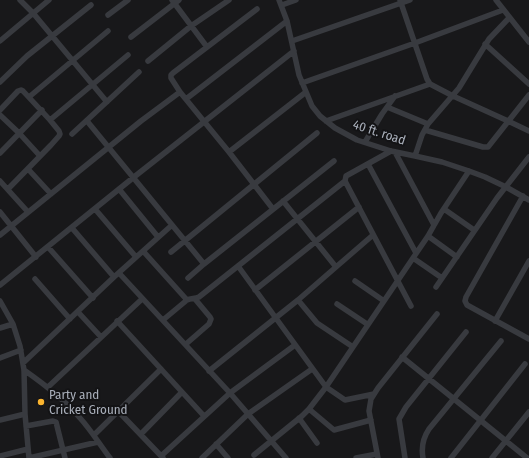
<!DOCTYPE html>
<style>
body{margin:0}
canvas{display:block;background:#18181a}
</style>
<canvas width="529" height="458"></canvas>
<script>
const ctx = document.querySelector('canvas').getContext('2d');
ctx.lineJoin = 'round';
function trace(path, color, width, dash) {
  ctx.strokeStyle = color;
  ctx.lineWidth = width;
  ctx.lineCap = dash ? 'butt' : 'round';
  ctx.setLineDash(dash || []);
  ctx.stroke(path);
}
function drawText(font, color, halo, rows, align = 'center') {
  ctx.font = font + ' "Fira Sans Condensed",sans-serif';
  ctx.lineWidth = 4;
  ctx.setLineDash([]);
  ctx.textBaseline = 'middle';
  ctx.strokeStyle = halo;
  ctx.fillStyle = color;
  for (const [text, x, y, turn = 0] of rows) {
    ctx.save();
    ctx.translate(x, y);
    ctx.rotate((+turn || 0) * Math.PI / 180);
    ctx.textAlign = isNaN(turn) ? turn : align;
    if (halo) ctx.strokeText(text, 0, 0);
    ctx.fillText(text, 0, 0);
    ctx.restore();
  }
}
trace(new Path2D(`
 M20,0L33,13L107,102
 M172,0L207,47
 M279,0L287,21L299,75L312,106L320,116L335,128L357,140L391,151L415,156L442,162L469,171L485,177L506,187L529,200
 M400,0L427,79L430,84L453,96L508,121L529,131
 M496,0L529,42
 M282,5L296,0
 M257,9L173,73L171,75V78L180,92L229,152L273,209
 M108,15L128,0
 M131,37L179,0
 M0,41L49,0
 M292,41L410,0
 M485,44L529,84
 M148,61L191,26L229,0
 M0,82L27,56L91,5
 M302,83L415,43L503,10
 M29,97L108,31
 M186,99L287,21
 M387,107L428,124
 M0,110L18,91L21,90L23,91L50,120L59,131L60,134L59,136L51,145L8,189
 M0,115L19,133L40,156
 M50,120L128,55
 M87,121L204,264
 M326,121L430,84
 M425,130L483,147H488L529,95
 M72,134L139,72
 M365,142L382,114L395,96
 M391,151L346,176L345,181L411,306
 M229,152L306,92
 M395,152L434,225
 M0,153L42,110
 M415,156L422,135L428,124L459,88L489,39L509,18
 M368,164L416,253
 M28,169L51,194
 M0,181L28,212
 M119,189L158,237
 M523,196L466,297L465,301L467,305L529,339
 M95,209L136,257
 M444,209L474,230
 M0,212L36,257
 M72,228L114,277
 M0,235L141,121L180,92
 M428,236L457,257
 M48,247L93,298
 M143,251L187,300
 M171,252L317,133
 M413,258L442,278
 M238,266L326,387L345,400L374,394
 M336,267L373,235
 M119,273L230,393L286,458
 M188,278L204,264L334,161
 M35,279L70,319
 M355,281L384,301
 M0,285L134,177L294,51
 M436,287L497,198L529,157
 M255,290L359,207
 M298,300L317,323L353,347
 M0,301L13,324L20,346L24,370L25,414L29,458
 M337,304L367,324
 M78,312L101,337
 M163,320L187,300C191,298 195,299 199,297L345,181
 M117,321L204,416
 M495,321L529,261
 M0,328L13,324
 M186,344L209,324L211,319L210,317L195,299
 M402,357L527,458
 M0,358L21,350
 M23,363L114,277L172,225
 M24,370C44,384 64,399 80,418C91,430 100,445 110,458
 M209,371L298,300L336,267L283,201
 M48,387L142,299
 M309,409L334,430L371,420
 M118,411L163,458
 M299,418L317,443
 M0,420L25,414
 M26,426L53,421L56,422L65,458
 M141,434L182,392
 M94,435L161,369
 M216,444L228,458
 M254,455L302,416L309,409L326,387L413,258L428,236L441,213L469,171
 M0,456L28,449
 M161,456L230,393L295,345
 M29,458L98,442
 M202,458L248,414L312,369
 M356,458L377,454
 M378,458L369,411L371,399L378,388L437,314
 M405,458L399,419L406,407L466,332
 M423,458C421,447 423,438 429,429L501,341
 M451,458L525,364
 M492,458L529,412`), '#383a3f', 5.5);
for (const [x, y, r, color] of [
 [41,402,4,"#fab42f"]
]) {
  const dot = new Path2D();
  dot.arc(x, y, r, 0, 2 * Math.PI);
  ctx.fillStyle = color;
  ctx.fill(dot);
  trace(dot, '#131315', 1.5);
}
drawText('13px', '#a9afba', '#131315', [
 ["40 ft. road",379,133,18]
]);
drawText('13px', '#a9afba', '#131315', [
 ["Party and",49,395],
 ["Cricket Ground",49,410]
], 'left');
</script>
